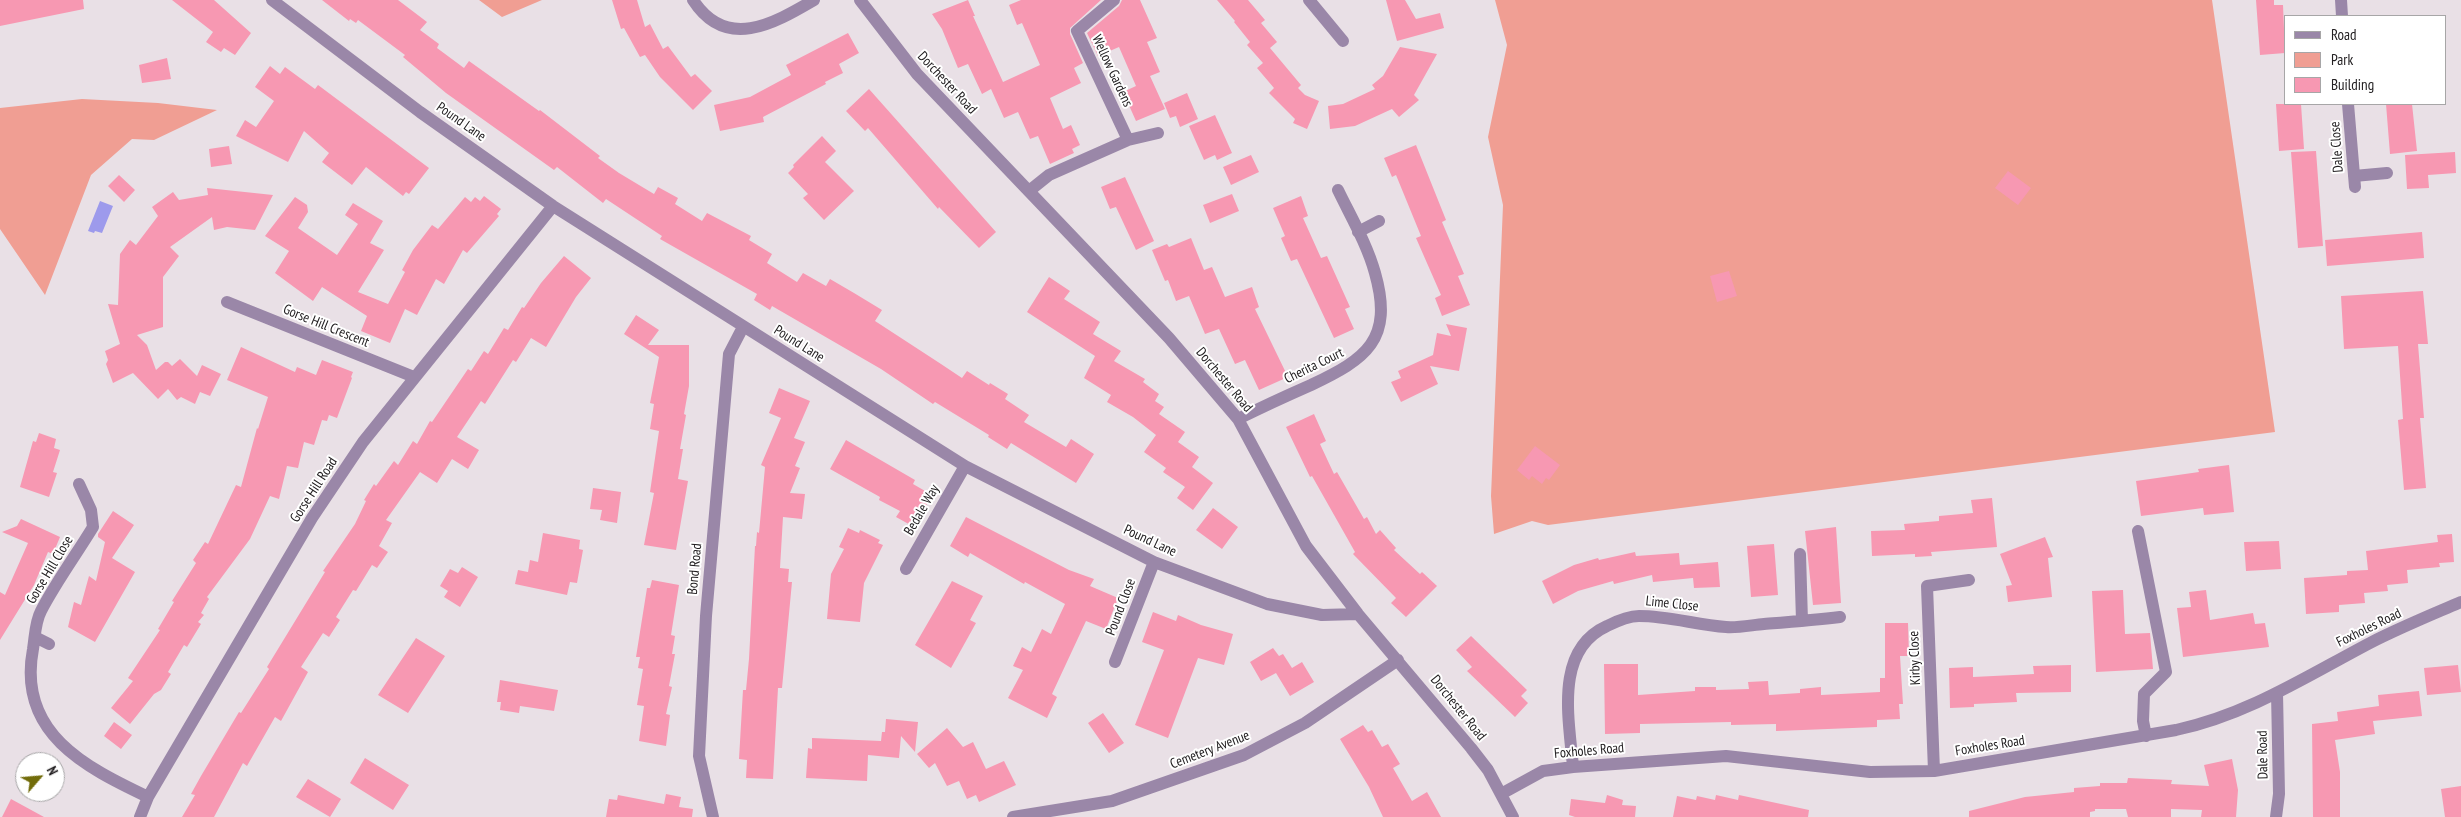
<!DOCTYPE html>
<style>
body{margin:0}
#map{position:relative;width:2461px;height:817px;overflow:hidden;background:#e9e0e6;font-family:"PT Sans Narrow",sans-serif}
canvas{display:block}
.legend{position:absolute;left:2284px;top:15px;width:162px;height:90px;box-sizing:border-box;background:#fff;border:1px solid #a7a6a7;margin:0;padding:6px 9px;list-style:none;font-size:15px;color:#232022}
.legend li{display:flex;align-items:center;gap:10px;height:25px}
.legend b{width:25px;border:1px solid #a7a6a7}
.north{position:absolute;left:15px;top:752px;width:50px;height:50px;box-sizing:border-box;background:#fff;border:1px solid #a7a6a7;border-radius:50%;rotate:63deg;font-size:14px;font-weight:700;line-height:20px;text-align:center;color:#232022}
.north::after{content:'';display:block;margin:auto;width:18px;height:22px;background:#726c0a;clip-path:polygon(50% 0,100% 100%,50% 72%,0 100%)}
</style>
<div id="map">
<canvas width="2461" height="817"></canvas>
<ul class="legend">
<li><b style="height:6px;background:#9a87a8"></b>Road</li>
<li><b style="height:14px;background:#f09e93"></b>Park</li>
<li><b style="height:14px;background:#f798b2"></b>Building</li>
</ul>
<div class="north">N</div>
</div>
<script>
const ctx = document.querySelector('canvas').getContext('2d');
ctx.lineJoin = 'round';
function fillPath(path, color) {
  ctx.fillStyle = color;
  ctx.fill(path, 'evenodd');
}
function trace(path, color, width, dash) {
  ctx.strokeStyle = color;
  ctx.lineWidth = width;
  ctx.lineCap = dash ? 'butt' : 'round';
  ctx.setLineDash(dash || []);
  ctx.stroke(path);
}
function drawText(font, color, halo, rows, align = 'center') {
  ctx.font = font + ' "PT Sans Narrow",sans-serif';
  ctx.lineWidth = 4;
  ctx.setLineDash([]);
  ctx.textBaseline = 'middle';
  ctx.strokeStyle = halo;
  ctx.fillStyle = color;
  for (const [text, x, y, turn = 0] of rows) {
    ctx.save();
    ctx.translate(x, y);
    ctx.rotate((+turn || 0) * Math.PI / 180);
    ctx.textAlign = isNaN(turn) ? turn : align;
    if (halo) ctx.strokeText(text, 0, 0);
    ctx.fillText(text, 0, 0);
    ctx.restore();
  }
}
fillPath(new Path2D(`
 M479,0H542L502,17Z
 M1495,0H2212L2275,432L1548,525L1532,521L1494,534L1491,496L1503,205L1488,137L1507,45Z
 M82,99L158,103L217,110L154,140L132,139L91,175L45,295L0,229V108Z`), '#f09e93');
fillPath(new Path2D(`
 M100,201L113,206L102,233L95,231L94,233L88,231Z`), '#9d9aec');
fillPath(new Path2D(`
 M0,0H83L84,9L0,26Z
 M172,0H214L251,33L235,55L224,48L221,52L206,42L213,32Z
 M322,0H398L427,22L420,30L439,44L437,48L464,68L469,61L539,111L540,110L600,156L598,158L619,173L654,194L658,187L678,198L675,204L702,221L707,213L751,236L749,240L772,254L767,263L797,282L803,273L826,286L830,279L854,293L882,310L875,321L941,364L962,378L967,371L989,385L990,383L1008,394L1005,399L1029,415L1024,422L1066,447L1071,439L1094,454L1076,483L1011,443L1007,449L988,437L989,435L935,402L933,404L881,369L772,306L770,310L754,300L757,294L660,239L662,236L606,199L603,203L557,167L554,170L446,93L403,57L405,55L358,20L356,23L350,19L349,21Z
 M612,0H637L645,27L650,24L663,49L668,46L691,77L695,74L712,91L693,110L660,77L645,55L640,57L624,28L621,29Z
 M968,0L975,16H973L1003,82L1040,65L1022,23L1017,25L1009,5L1021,0H1101L1070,28V34L1083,63L1074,68L1081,83L1050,98L1063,129L1071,125L1080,145L1072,149L1074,153L1050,164L1038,136L1030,139L1018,112L1004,118L991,89L982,94L968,64L958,68L942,29L932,14Z
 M1122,0H1140L1157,38L1147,42L1160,72L1150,76L1165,109L1136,121L1123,92L1136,86L1119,47L1098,56L1087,33L1119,6Z
 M1217,0H1248L1265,20L1261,23L1277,42L1270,48L1301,85L1298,88L1305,95L1319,101L1307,129L1293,123L1295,119L1269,93L1274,88L1257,68L1263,63L1247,45L1250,42L1234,22L1235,21Z
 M1386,0H1405L1416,19L1440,13L1444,28L1397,41Z
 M2256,0H2274V5H2283L2285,53L2260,55Z
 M848,33L859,53L839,64L843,73L825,82L826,84L763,117L764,122L720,131L714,105L750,97L791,75L786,65Z
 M1400,47L1437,54L1414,95L1419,100L1399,117L1392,109L1355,126L1330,129L1328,106L1343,104L1375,89L1372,85L1383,76Z
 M167,58L171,79L142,83L139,65Z
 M270,66L280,74L285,67L315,89L318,85L429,168L409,194L406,192L403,196L366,167L352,185L322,162L329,153L304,131L288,162L236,136L245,120L256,127L274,101L255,87Z
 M869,89L996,232L979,248L939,207L938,209L868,128L865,131L846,111Z
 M1187,93L1198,119L1180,127L1176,116L1170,118L1164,103Z
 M2276,104H2301L2304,149L2279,151Z
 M2386,104H2412L2417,151L2390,154Z
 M1215,115L1232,153L1217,160L1215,155L1204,160L1189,126Z
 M822,136L836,151L825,162L854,191L824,220L803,198L808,194L788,173L794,167L793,165Z
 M1416,145L1446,220L1442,222L1464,274L1458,276L1470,305L1442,316L1435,298L1441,295L1416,238L1421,236L1396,175L1392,177L1384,158Z
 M229,146L232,164L211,167L209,149Z
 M2316,151L2323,246L2298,248L2291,152Z
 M2455,152L2456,173L2428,175L2429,188L2407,189L2405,155Z
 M1251,155L1259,172L1231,185L1223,167Z
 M2008,171L2031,188L2018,205L1995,188Z
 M119,175L135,190L124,202L108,186Z
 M1125,177L1154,241L1136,250L1116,207L1110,209L1101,187Z
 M207,188L273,195L255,230L227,227L214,230L212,217L170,247L179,256L163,277V327L137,335L147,345L156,370L165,362H168L172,366L180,359L197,376L202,365L221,374L210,396L200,392L195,404L181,397L177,400L168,389L158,399L133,373L113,383L106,364L108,360L105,351L120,344L108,304L118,305L120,254L130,240L136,245L158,216L152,207L173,192L179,200L208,195Z
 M1232,194L1239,211L1210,223L1203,205Z
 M484,196L501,209L497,214L499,216L467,253L463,250L444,284L436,279L417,315L405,309L390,343L361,331L367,316L322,287L313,301L275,273L289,251L265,236L295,197L307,205L308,212L298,228L337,255L358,224L345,215L353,203L383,221L370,243L384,250L358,292L388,304L405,272L402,270L413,250L432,225L438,229L465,197L471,202L475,197L480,201Z
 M1301,196L1308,216L1303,218L1321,258L1327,256L1350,307L1345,309L1354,329L1334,338L1297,259L1291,261L1281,238L1285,236L1273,208Z
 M2422,232L2424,258L2327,266L2325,240Z
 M1191,238L1204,270L1212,267L1225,297L1252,287L1259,307L1255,309L1288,377L1259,390L1245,360L1235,364L1219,329L1205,334L1189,296L1176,301L1168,280L1165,281L1152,250L1167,244L1169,247Z
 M564,256L591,278L576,297L546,347L531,338L516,362L513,360L485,404L481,401L457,437L479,450L468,469L452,459L437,483L420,472L386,520L392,523L379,546L388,552L377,568L372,565L356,591L353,590L336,617L340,620L329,637L323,633L301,667L308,672L281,721L275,717L247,766L243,763L214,817H182L195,795L191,794L201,776L239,712L241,713L269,669L267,667L325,572L323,571L355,524L366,501L364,500L374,484L376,486L394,461L398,465L413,441L417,444L430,421L432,422L468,369L471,371L484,351L488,354L504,328L508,330L522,307L524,308L541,283Z
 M1729,271L1737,296L1717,302L1710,276Z
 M1049,277L1070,291L1064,299L1100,322L1093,334L1121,351L1114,361L1145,379L1143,382L1159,394L1155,401L1164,407L1159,414L1185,432L1178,442L1199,457L1192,467L1213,483L1193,510L1177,498L1185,487L1163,472L1166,468L1144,452L1156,435L1133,417L1107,402L1111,395L1084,378L1095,356L1027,312Z
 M2423,291L2428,344H2418L2424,418H2420L2426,488L2404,490L2398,420L2403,419L2398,346L2344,349L2341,296Z
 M636,315L659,330L648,345H689V386L684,414L686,415L680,449H683L678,479L688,481L676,550L644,545L654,493L650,492L659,431L650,429L654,404L650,403L659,357L624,334Z
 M1446,324L1467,328L1459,371L1430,366L1438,384L1401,402L1391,382L1401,378L1398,371L1433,355L1437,333L1451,336Z
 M241,347L295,372L297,367L316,375L322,360L353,372L351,377L352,378L337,418L329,415L327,421L322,420L314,445L304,442L298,468L287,466L279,499L270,496L250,539L207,597L209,599L201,613L204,615L198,622L201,624L187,647L184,645L168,672L171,674L161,690L154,694L130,724L111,708L133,681L128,678L160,630L158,629L174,602L172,601L196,563L193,560L205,542L208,544L236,485L241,487L257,428L258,429L268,397L227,380Z
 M779,388L810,401L794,438L805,442L795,466L800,468L790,493L805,494L802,519L783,517L780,568L789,569L788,582H792L782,688H778L773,779L746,778L747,760L739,759L743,690H746L749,659L755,546H756L757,532L759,533L765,467L761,465L781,418L769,413Z
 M1314,414L1326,441L1320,444L1334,474L1337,472L1364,519L1367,517L1376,534L1380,530L1396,548L1394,550L1420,574L1422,572L1437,586L1406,617L1391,603L1396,598L1353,554L1355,552L1312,476L1310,477L1286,427Z
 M39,433L56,439L54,448L60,450L53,472L57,473L49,497L20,487L33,441L36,442Z
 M846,440L915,480L913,484L932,495L914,527L896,517L900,511L879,500L880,497L830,469Z
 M1535,446L1560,465L1549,480L1546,478L1542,484L1532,476L1529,480L1517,470Z
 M2229,465L2234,512L2204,515L2203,508L2141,516L2136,481L2199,472L2198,469Z
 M593,488L621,492L617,523L600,520L602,510L590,509Z
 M1992,498L1997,547L1931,552L1932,556L1915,557V554L1872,556L1871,531L1905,530L1904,524L1939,521V516L1973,513L1971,500Z
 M1213,508L1238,527L1222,549L1196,530Z
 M113,511L134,525L112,558L135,572L95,642L68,627L74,602L81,605L89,576L96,581L105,542L98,537V534Z
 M966,517L1069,570L1094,579L1090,586L1118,598L1106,629L1086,621L1052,694L1057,697L1047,718L1008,698L1023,670L1013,666L1022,647L1031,652L1042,629L1051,634L1065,604L1025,582L1024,584L970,553L968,557L950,546Z
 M21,519L60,537L53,554L48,552L34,585L0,640V592L5,595L28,543L2,532L17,526Z
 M1836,527L1841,603L1813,605L1805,531Z
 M848,528L859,533L860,530L880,540L878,543L883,545L864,583L860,622L827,619L831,574L844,549L839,547Z
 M543,533L580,540L579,549L583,550L577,583L570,582L567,595L515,584L518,570L528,572L530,560L538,562Z
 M2452,534L2454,562L2439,563L2440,567L2407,570L2408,583L2387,585L2388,591L2364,593L2365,603L2339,605V612L2306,614L2304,578L2347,575V571L2368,570L2366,551L2438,542L2437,535Z
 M2045,537L2053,557L2048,558L2052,597L2008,602L2006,586L2012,585L2000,554Z
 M2279,541L2281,569L2246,571L2244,542Z
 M1774,544L1778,595L1751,597L1747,546Z
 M1635,552L1636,556L1679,553L1680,565L1718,562L1720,587L1694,588L1693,578L1653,582L1652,575L1614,584L1613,581L1578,591L1553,604L1542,581L1574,565L1598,558L1599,560Z
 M462,567L478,577L460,607L444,597L448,591L440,586L450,569L458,573Z
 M652,580L679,585L671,635L675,636L672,654H675L669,686L672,687L666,714L670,715L666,746L639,741L644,706L637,705L643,669L638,668L640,657H636L647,588H650Z
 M952,581L983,596L970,620L976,623L951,668L915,645Z
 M2123,590L2125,634L2150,633L2153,669L2096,672L2092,591Z
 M2206,590L2210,620L2253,613L2255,624L2265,623L2269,647L2183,657L2177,608L2191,607L2189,592Z
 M1153,612L1176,621L1178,615L1201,625L1233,634L1224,665L1198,658L1168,738L1135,725L1164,650L1142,642Z
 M1885,623H1908L1909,656H1900L1903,704H1899L1900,719L1877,720V727L1803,730L1776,731V724L1731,725V722L1640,724V733L1605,734L1604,664H1638V695L1695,691V687H1716V690L1749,689L1748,682L1768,681L1769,695L1800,693V689L1821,687V695L1880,692V678H1885Z
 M1471,636L1527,690L1521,696L1528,703L1515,717L1467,671L1472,667L1456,650Z
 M416,638L445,656L408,713L378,695Z
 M1273,648L1279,656L1283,654L1292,668L1302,662L1314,682L1290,696L1276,673L1261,681L1250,662Z
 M2071,665V692L2016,693L2017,702L1974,704V707L1950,708L1949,668L1973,667V677L2034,674L2033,666Z
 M2458,665L2461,692L2427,695L2424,668Z
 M500,680L558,690L554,711L520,706L519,713L500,710L501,702H497Z
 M2419,691L2422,716L2373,721L2375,734L2335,740L2340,772V817H2313L2312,724L2338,721L2337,712L2379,706L2378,695Z
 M1103,713L1124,743L1109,753L1088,723Z
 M886,719L918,722L915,752L901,736L899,758L868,755L867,781L806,778L808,748L812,749V738L881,741L882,732H885Z
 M114,722L132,735L121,749L104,736Z
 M1363,725L1368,732L1372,730L1382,747L1388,744L1400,764L1393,768L1412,801L1427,792L1441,817H1383L1369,787L1340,739Z
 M947,728L963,747L973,742L986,769L1004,761L1016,785L979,802L976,795L967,799L959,781L947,786L935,763L929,768L917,754Z
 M365,758L409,785L393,810L350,783Z
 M2232,759L2238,790L2236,817H2201L2202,810L2171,809V817H2128L2126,809H2095V811L2090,812V817H1969V811L2025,797L2074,792V788L2100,786V783H2127L2128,778L2172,780L2171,784L2209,786L2204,765Z
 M308,779L341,799L330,817L296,797Z
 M2461,786V817H2445L2441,789Z
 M666,794L681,797L679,807L693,809L692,817H606L609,799L617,800L618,795L664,804Z
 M1607,795L1623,800L1622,805L1636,806L1635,817H1575L1569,815L1571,799L1605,803Z
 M1716,795L1738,800L1739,795L1809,810L1808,817H1673L1677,796L1696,800L1697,796L1715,800Z
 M11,799L44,817H2Z`), '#f798b2');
trace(new Path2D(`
 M272,0L420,112L553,206L965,466L1154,562L1267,604L1322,615L1358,614
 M693,0C726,51 773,24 814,0
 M860,0L917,74L1169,338L1238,419L1306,546L1358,614L1471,748L1488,770L1513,817
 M1309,0L1343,41
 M2341,0L2342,16
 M2348,104L2355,187
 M1128,140L1158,133
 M2354,176L2387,173
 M1029,191L1049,175L1128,140L1077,31L1114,0
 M1358,232L1379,221
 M227,302L414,377
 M1238,419C1262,407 1286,396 1311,385C1366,359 1394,340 1375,273C1367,244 1351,217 1338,190
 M79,484L91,510L93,527C76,555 56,582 41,611C35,622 35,637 33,649C17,733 85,767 148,797
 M2138,531L2166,672L2144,694L2143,721L2146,736
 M1800,554L1802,621
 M906,569L965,466
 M35,637L49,644
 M1115,662L1154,562
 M1573,767C1569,719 1554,650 1607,626C1617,621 1628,616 1639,616C1669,616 1697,625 1726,627C1738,628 1752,625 1764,624C1789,622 1815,620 1840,617
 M1934,771L1927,586L1969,580
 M1501,794L1543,771L1573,767L1726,756L1870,772L1934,771L2176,730C2247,715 2307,676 2370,643C2399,628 2431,615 2461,602
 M140,817L148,797L312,518L363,442L553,206
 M713,817L699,756L706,616L729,354L743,327
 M1013,817L1112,801L1244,755L1305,723L1398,660
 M2276,817L2279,794L2277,693`), '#9a87a8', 12);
drawText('14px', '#232022', '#fff', [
 ["Wellow Gardens",1112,71,65],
 ["Dorchester Road",947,83,47],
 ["Pound Lane",461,122,35],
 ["Dale Close",2337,147,-94],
 ["Gorse Hill Crescent",326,326,22],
 ["Pound Lane",799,344,32],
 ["Cherita Court",1314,366,-26],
 ["Dorchester Road",1224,380,50],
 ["Gorse Hill Road",314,490,-57],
 ["Bedale Way",922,510,-60],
 ["Pound Lane",1150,541,25],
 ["Bond Road",695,569,-85],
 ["Gorse Hill Close",50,570,-59],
 ["Lime Close",1672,604,6],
 ["Pound Close",1121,607,-69],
 ["Foxholes Road",2369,628,-26],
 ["Kirby Close",1915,658,-92],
 ["Dorchester Road",1458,708,51],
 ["Foxholes Road",1990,746,-9],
 ["Cemetery Avenue",1210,750,-21],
 ["Foxholes Road",1589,751,-5],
 ["Dale Road",2263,755,-91]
]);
</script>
